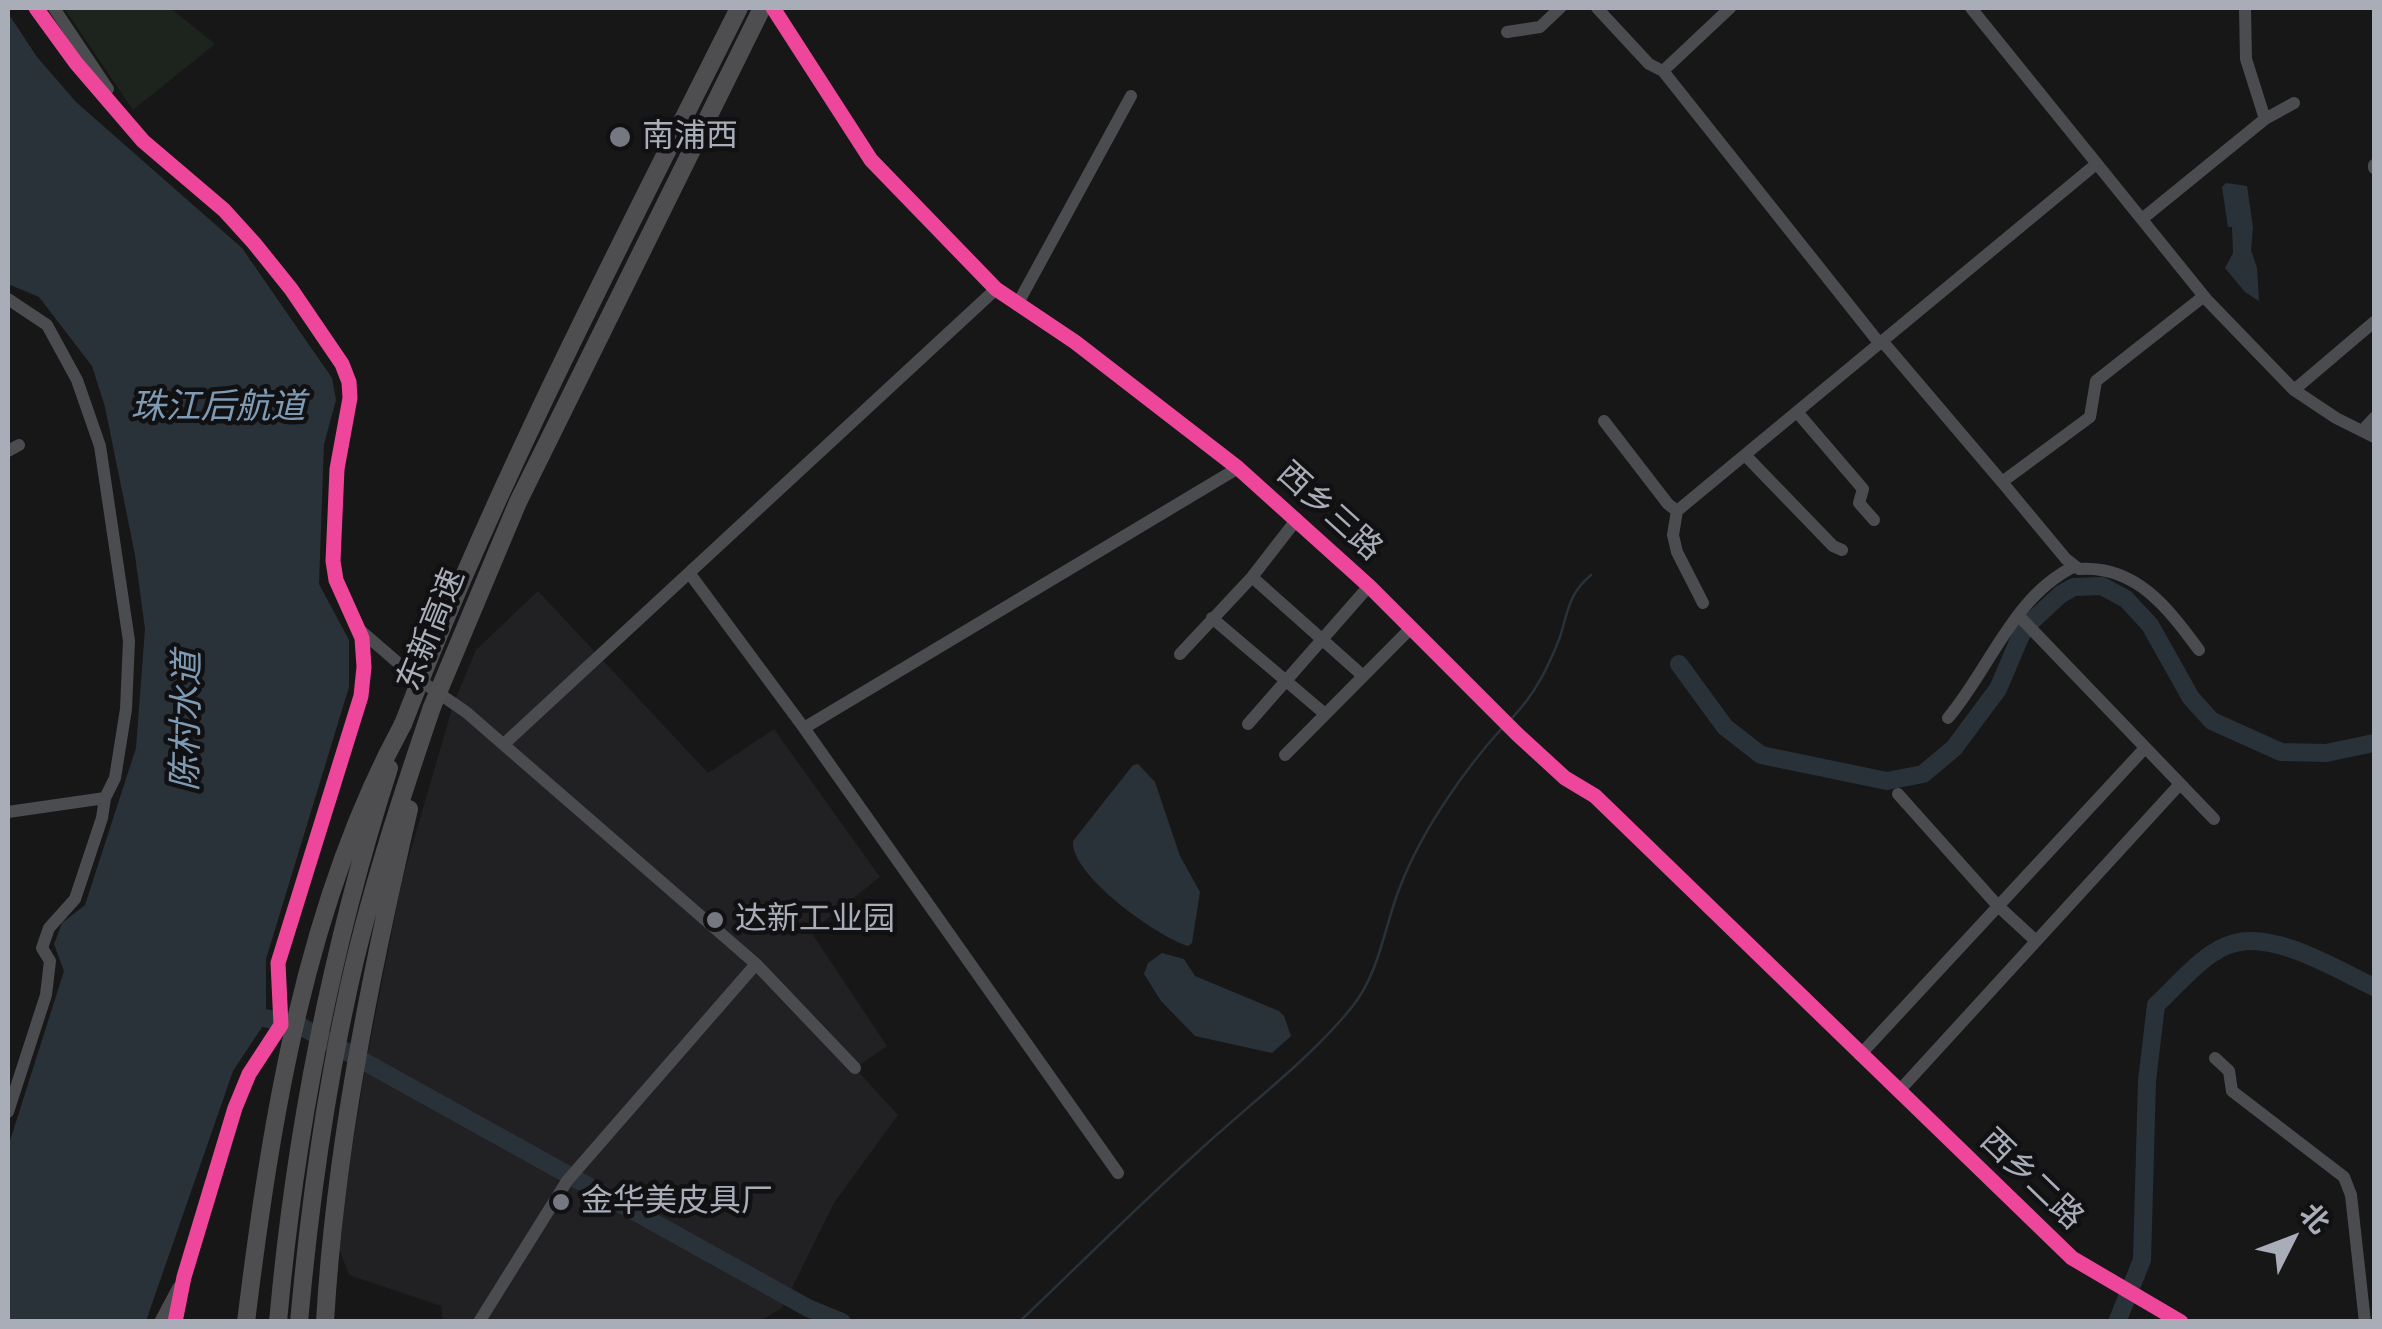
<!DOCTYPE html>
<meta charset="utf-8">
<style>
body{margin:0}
#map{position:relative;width:2382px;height:1329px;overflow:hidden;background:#171717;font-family:Helvetica,"Noto Sans SC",sans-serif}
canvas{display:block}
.frame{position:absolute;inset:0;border:10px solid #a8adb8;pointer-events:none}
.north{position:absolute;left:2242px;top:1189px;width:100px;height:100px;-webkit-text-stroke:8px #111113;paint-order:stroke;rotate:48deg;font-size:28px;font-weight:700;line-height:40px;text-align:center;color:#a8adb8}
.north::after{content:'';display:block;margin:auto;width:35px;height:45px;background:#a8adb8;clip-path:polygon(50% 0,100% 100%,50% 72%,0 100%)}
</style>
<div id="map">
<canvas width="2382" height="1329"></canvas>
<div class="frame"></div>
<div class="north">北</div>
</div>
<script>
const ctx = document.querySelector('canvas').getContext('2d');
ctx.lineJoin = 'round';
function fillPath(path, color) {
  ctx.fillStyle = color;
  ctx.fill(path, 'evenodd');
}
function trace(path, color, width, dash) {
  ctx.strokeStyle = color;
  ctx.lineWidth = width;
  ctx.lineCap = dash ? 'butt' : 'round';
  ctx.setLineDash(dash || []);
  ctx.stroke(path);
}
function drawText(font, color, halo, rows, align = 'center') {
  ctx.font = font + ' Helvetica,"Noto Sans SC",sans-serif';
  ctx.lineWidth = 9;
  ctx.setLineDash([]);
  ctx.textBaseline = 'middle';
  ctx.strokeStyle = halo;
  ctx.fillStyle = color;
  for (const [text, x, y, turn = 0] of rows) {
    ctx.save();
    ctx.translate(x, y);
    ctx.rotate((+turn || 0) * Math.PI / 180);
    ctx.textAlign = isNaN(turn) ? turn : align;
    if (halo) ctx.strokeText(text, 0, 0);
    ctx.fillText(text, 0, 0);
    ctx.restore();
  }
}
fillPath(new Path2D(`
 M538,591L708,773L774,729L880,877L811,932L887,1046L855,1068L898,1115L834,1203L782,1308L760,1321H443L441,1306L349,1275L337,1243L366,1062L402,880L454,702L476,650Z`), '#212123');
fillPath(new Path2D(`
 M64,8H170L215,44L133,110Z`), '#1d241e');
fillPath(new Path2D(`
 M8,13L37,57L76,102L242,248L332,378L336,400L324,444L319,584L349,640V687L266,959V1021L233,1071L146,1321H8V1147L64,971L54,944L62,923L85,905L136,748L145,629L135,555L105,407L92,366L39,297L8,284Z
 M2226,183L2247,186L2253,227L2251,250L2257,268L2259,301L2245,292L2225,268L2233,253L2232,227H2228L2222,187Z
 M1138,764L1155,782L1180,856L1200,892L1192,943L1188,946C1158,937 1070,875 1073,841L1133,765Z
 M1162,953L1184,959L1195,976L1279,1011L1284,1016L1291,1036L1272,1053L1195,1036L1161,1001L1144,974L1148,963Z`), '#2a3239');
trace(new Path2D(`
 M1512,718C1535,694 1548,668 1560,637C1568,611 1569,593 1591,575
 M1019,1322C1080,1264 1140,1204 1202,1148C1252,1102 1309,1060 1352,1007C1380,972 1384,927 1400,887C1421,832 1463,771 1503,727`), '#2a3239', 2.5);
trace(new Path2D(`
 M1679,664L1725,727L1761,755L1887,781L1923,774L1954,748L1998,689L2021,635L2033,620L2061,594L2074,587L2102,586L2126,599L2150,625L2191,698L2212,721L2281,752L2326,753L2374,743
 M244,1013L302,1027L808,1308L842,1322
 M2117,1322L2142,1260L2147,1081L2156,1005C2178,985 2205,950 2235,943C2277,932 2337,970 2374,987`), '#2a3239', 18);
trace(new Path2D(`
 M36,8L76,63L143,141L224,210L254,243L291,289L342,364L349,382L350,398L337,469L333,561L336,580L362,638L364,667L361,696L278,963L281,1025L249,1074L235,1108L184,1277L175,1322
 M54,8L108,89
 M773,8L871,160L996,289L1075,342L1238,468L1369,586L1517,734L1565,778L1595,796L2072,1258L2181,1322
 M1597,8L1649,64L1663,71L1880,344
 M1971,8L2207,300L2294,390L2336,418L2374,437
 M2245,8L2246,59L2265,119
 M1507,32L1540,27L1560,8
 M1663,71L1730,8
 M2374,165V168
 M2142,219L2265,119L2294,103
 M8,299L47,325L77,380L100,446L129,641L126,709L115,778L105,798L102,818L75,899L49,928L42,948L50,961L46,995L8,1112
 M1017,305L1131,96
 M1883,342L2002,482L2090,417L2096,381L2204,296
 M2294,390L2374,322
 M1797,412L1863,489L1859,503L1874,520
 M1604,421L1668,504L1677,511L2095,165
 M2362,431L2374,418
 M8,451L19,445
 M1745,455L1833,546L1842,550
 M2002,482L2066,559L2079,569C2136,565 2168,608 2199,650
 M1677,511L1673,535L1677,552L1703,603
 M690,574L804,728L1118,1173
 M1252,577L1362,675
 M2018,615L2214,819
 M1212,618L1325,714
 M360,630L412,675L466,712L756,964L855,1068
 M1180,654L1252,577L1297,519
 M1948,718C1991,667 2013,596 2075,566
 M1248,724L1369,586
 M804,728L1238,468
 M504,744L996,289
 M1285,755L1411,628
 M1898,794L1998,906L2036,941
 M8,812L105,798
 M1860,1055L2145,748
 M2215,1058L2229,1071L2232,1091L2344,1177L2351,1195L2365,1322
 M1899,1091L2180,784
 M160,1322L178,1288
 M479,1322L567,1181L756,964`), '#4b4c50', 12);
trace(new Path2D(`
 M246,1322C271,1120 305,904 403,724
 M278,1322C295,1132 331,949 389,768
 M299,1322C309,1211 324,1100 348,991C369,895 400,801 432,707
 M325,1322C335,1149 370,977 409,809`), '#4e4e51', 18);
trace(new Path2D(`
 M432,707L518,502L762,8
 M403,724C498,478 621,244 739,8`), '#4e4e51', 18);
trace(new Path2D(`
 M36,8L76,63L143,141L224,210L254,243L291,289L342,364L349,382L350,398L337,469L333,561L336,580L362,638L364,667L361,696L278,963L281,1025L249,1074L235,1108L184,1277L175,1322
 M773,8L871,160L996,289L1075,342L1238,468L1369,586L1517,734L1565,778L1595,796L2072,1258L2181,1322`), '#ed469a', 15);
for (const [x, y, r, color] of [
 [620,137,12,"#757880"],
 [715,920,10,"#757880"],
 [561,1202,10,"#757880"]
]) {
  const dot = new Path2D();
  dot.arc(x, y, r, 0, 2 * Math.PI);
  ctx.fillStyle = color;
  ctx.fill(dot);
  trace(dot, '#111113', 4);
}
drawText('32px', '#a8adb8', '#111113', [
 ["南浦西",642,137],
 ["达新工业园",735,920],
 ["金华美皮具厂",581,1202]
], 'left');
drawText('32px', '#a8adb8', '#111113', [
 ["西乡三路",1329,512,42],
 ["东新高速",432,630,-68],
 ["西乡二路",2031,1180,44]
]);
drawText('italic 35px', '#7f9bb3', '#111113', [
 ["珠江后航道",218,408],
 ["陈村水道",188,721,-89]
]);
</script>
